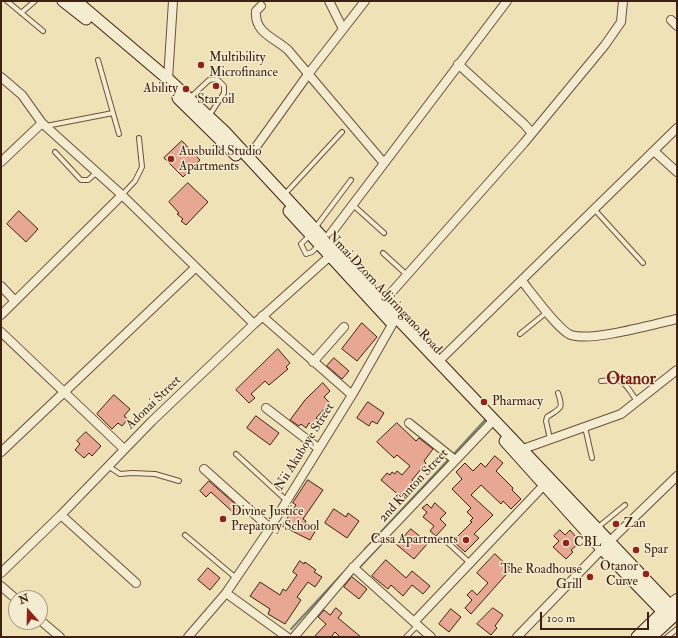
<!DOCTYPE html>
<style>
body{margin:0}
#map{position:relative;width:678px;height:638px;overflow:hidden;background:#eee2b6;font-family:"IM FELL Double Pica",serif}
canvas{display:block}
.frame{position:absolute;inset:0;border:2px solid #3e2114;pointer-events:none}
.north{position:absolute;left:8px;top:590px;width:40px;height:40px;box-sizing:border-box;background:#f4ecd0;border:1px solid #ab9b85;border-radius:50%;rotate:340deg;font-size:11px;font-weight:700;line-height:16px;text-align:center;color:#3e2114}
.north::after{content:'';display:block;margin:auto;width:14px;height:18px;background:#8f2418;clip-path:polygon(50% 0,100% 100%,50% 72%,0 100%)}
.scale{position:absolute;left:540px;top:612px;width:109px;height:18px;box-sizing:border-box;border:2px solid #3e2114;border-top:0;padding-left:5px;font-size:12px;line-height:14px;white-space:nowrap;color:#3e2114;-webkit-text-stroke:3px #f4ecd0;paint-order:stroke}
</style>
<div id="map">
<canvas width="678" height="638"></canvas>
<div class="frame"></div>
<div class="north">N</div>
<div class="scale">100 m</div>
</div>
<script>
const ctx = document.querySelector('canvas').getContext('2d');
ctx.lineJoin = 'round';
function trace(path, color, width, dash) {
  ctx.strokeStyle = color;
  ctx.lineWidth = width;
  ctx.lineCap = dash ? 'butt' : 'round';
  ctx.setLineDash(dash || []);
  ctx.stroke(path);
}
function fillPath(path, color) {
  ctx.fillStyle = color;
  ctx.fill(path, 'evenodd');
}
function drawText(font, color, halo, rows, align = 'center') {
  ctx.font = font + ' "IM FELL Double Pica",serif';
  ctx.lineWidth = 3;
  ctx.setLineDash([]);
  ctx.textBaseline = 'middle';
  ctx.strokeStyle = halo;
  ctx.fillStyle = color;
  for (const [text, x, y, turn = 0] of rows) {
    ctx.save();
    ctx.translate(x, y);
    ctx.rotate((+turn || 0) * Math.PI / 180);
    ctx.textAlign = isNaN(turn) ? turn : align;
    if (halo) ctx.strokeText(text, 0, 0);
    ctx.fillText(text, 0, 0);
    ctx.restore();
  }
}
trace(new Path2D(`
 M452,456L485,420
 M365,549L449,459
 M359,568L387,538
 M291,629L343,573`), '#757f73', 2);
const building = new Path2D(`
 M182,141L200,160L183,177L164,158Z
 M188,183L208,202L186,225L181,221L183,219L177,214L179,213L169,202Z
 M19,211L38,229L26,242L7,224Z
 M362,323L377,337L357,361L342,349Z
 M278,349L290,363L286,367L288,369L269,385L265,381L251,394L255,398L249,403L236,390Z
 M334,358L349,371L342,379L327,366Z
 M323,383L330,391L324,397L330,403L316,418L321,421L315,428L309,423L306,428L301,424L299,426L290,420L305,400Z
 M114,395L130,409L124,416L128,419L122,426L118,423L112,429L97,414Z
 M368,402L384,413L377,424L372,421L369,426L357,418Z
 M256,416L279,433L270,445L247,428Z
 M397,423L416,441L419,438L433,449L424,461L426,463L412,480L414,482L401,497L381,480L387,473L390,475L392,472L395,474L397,471L402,475L410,466L397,455L394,458L377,442Z
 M86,432L101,446L92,456L89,453L84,458L75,450L80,444L77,441Z
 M495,456L503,463L496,471L513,488L512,490L521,499L511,509L503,501L501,504L481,485L471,495L493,515L474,534L479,538L465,552L453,541L472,522L470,521L473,518L467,512L471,508L452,489L462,479L456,472L465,463L473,471L481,463L485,467Z
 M308,480L323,490L303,519L306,521L305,523L316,530L310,540L282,526L296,505L293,503Z
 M209,481L242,510L237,516L211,492L206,497L200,491Z
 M435,503L446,513L440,519L446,525L436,536L430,531L434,526L423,517L427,512L422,508L427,504L431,508Z
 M334,509L346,517L348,513L359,521L347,538L325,523Z
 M411,529L428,543L414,559L397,545Z
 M560,530L565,535L570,530L577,538L574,542L577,545L571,550L573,552L566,559L553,547L559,541L554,536Z
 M495,554L511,569L471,614L465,608L472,600L467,595L472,590L477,595L488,583L477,573Z
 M386,560L406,578L412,571L430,586L423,594L412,585L403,596L391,585L388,589L372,576Z
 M300,561L304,564L305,562L316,570L314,572L322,577L315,587L308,582L297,597L301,600L285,624L268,614L270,609L250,596L260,582L280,595L283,589L286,591L297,575L293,572Z
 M208,568L220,578L210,590L198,580Z
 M352,577L367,589L359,599L344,587Z
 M336,608L342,613L338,618L361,637H340L335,632L331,637H314L326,624L318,617L324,610L330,615Z
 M493,608L503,615L495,626L497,628L491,635L477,624Z
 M451,609L461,617L449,632L439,624Z`);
fillPath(building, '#e8a793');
trace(building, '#3e2114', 1);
const service = new Path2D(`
 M7,1L43,31
 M21,13L35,1
 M190,98L209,80L217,79L224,86V93L209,116
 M113,113L119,134
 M46,126L113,113L98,60
 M55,152L81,180H88L97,172
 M122,195L135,181L142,167L139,138
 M284,195L342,132
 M353,205L384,233
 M594,209L643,263
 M315,228L351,180
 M310,235L301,244L306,254L312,252L319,245
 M383,253L407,275
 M520,334L547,312
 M601,381C626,378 623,382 637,401
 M585,427L592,458
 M550,439L546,421L547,417C560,408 564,410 558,393
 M236,454L286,500
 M108,466L120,474L132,473L155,474L179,481
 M597,528L625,505
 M185,535L236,578
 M446,541L470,563
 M406,637L418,625
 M667,637L677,629`);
const minor = new Path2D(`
 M329,1L343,29
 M261,6L256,11C254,33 275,38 288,50L383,162
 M671,20L677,26
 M458,64L524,124L532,133
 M1,77L22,95L42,123L122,195L254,324
 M168,79L173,1
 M654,151L677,172
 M248,158L309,73L365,1
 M1,162L42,123
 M326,240L507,1
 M522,281C531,292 559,331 571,335C592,342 654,324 677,319
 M1,286L15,301
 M383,302L524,143L605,45L621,22L623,1
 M1,315L122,195
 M262,316L352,395
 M1,332L124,449
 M439,361L677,128
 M313,362L344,327
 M266,408L318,448
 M409,423L455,460
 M523,449L621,414L677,370
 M1,452L195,268
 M204,469L270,528
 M61,515L136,583
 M609,542L677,476
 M353,567L414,622
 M1,573L61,515L152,421L254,324L330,256
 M1,586L16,599
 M226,593L287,637
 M40,620L60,637
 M188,637L226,593L270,528L352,395L393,323
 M294,637L350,571L490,424
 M431,637L414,622L545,484
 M517,637L602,549`);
const tertiary = new Path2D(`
 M669,605L677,599`);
const secondary = new Path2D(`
 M63,1L86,19
 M76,1L168,79L224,131L398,319L677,613L651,637
 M178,98L236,155
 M289,211L391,322
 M505,441L602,549L670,619
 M637,637L668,607`);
trace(service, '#6a513c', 6);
trace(minor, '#6a513c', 10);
trace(tertiary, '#6a513c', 12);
trace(secondary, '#3e2114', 13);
trace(service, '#f4ecd0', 4);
trace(minor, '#f4ecd0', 8);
trace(tertiary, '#f4ecd0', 10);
trace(secondary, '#f4ecd0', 11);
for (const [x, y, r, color] of [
 [201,65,4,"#8f2418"],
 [216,86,4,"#8f2418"],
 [186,89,4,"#8f2418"],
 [171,159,4,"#8f2418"],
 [484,402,4,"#8f2418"],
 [223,519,4,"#8f2418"],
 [616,524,4,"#8f2418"],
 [466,540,4,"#8f2418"],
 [566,543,4,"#8f2418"],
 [636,550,4,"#8f2418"],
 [646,574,4,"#8f2418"],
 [590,577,4,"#8f2418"]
]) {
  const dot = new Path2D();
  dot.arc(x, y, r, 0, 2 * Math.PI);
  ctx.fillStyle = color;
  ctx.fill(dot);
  trace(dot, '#f4ecd0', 1.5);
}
drawText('13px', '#3e2114', '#f4ecd0', [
 ["Multibility",209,58],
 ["Microfinance",209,73],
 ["Ability",178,89,"right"],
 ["Star oil",216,100,"center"],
 ["Ausbuild Studio",179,152],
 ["Apartments",179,167],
 ["Pharmacy",492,402],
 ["Divine Justice",231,512],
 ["Prepatory School",231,527],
 ["Zan",624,524],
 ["Casa Apartments",458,540,"right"],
 ["CBL",574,543],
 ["Spar",644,550],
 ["Otanor",638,567,"right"],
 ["Curve",638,582,"right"],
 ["The Roadhouse",582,570,"right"],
 ["Grill",582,585,"right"]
], 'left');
drawText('13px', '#3e2114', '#f4ecd0', [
 ["Nmai Dzorn Adjiringano Road",384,293,47],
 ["Adonai Street",154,403,-44],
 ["Nii Akuboye Street",305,447,-58],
 ["2nd Kanton Street",414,486,-47]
]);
drawText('bold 17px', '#7a1f14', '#f4ecd0', [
 ["Otanor",631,380]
]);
</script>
